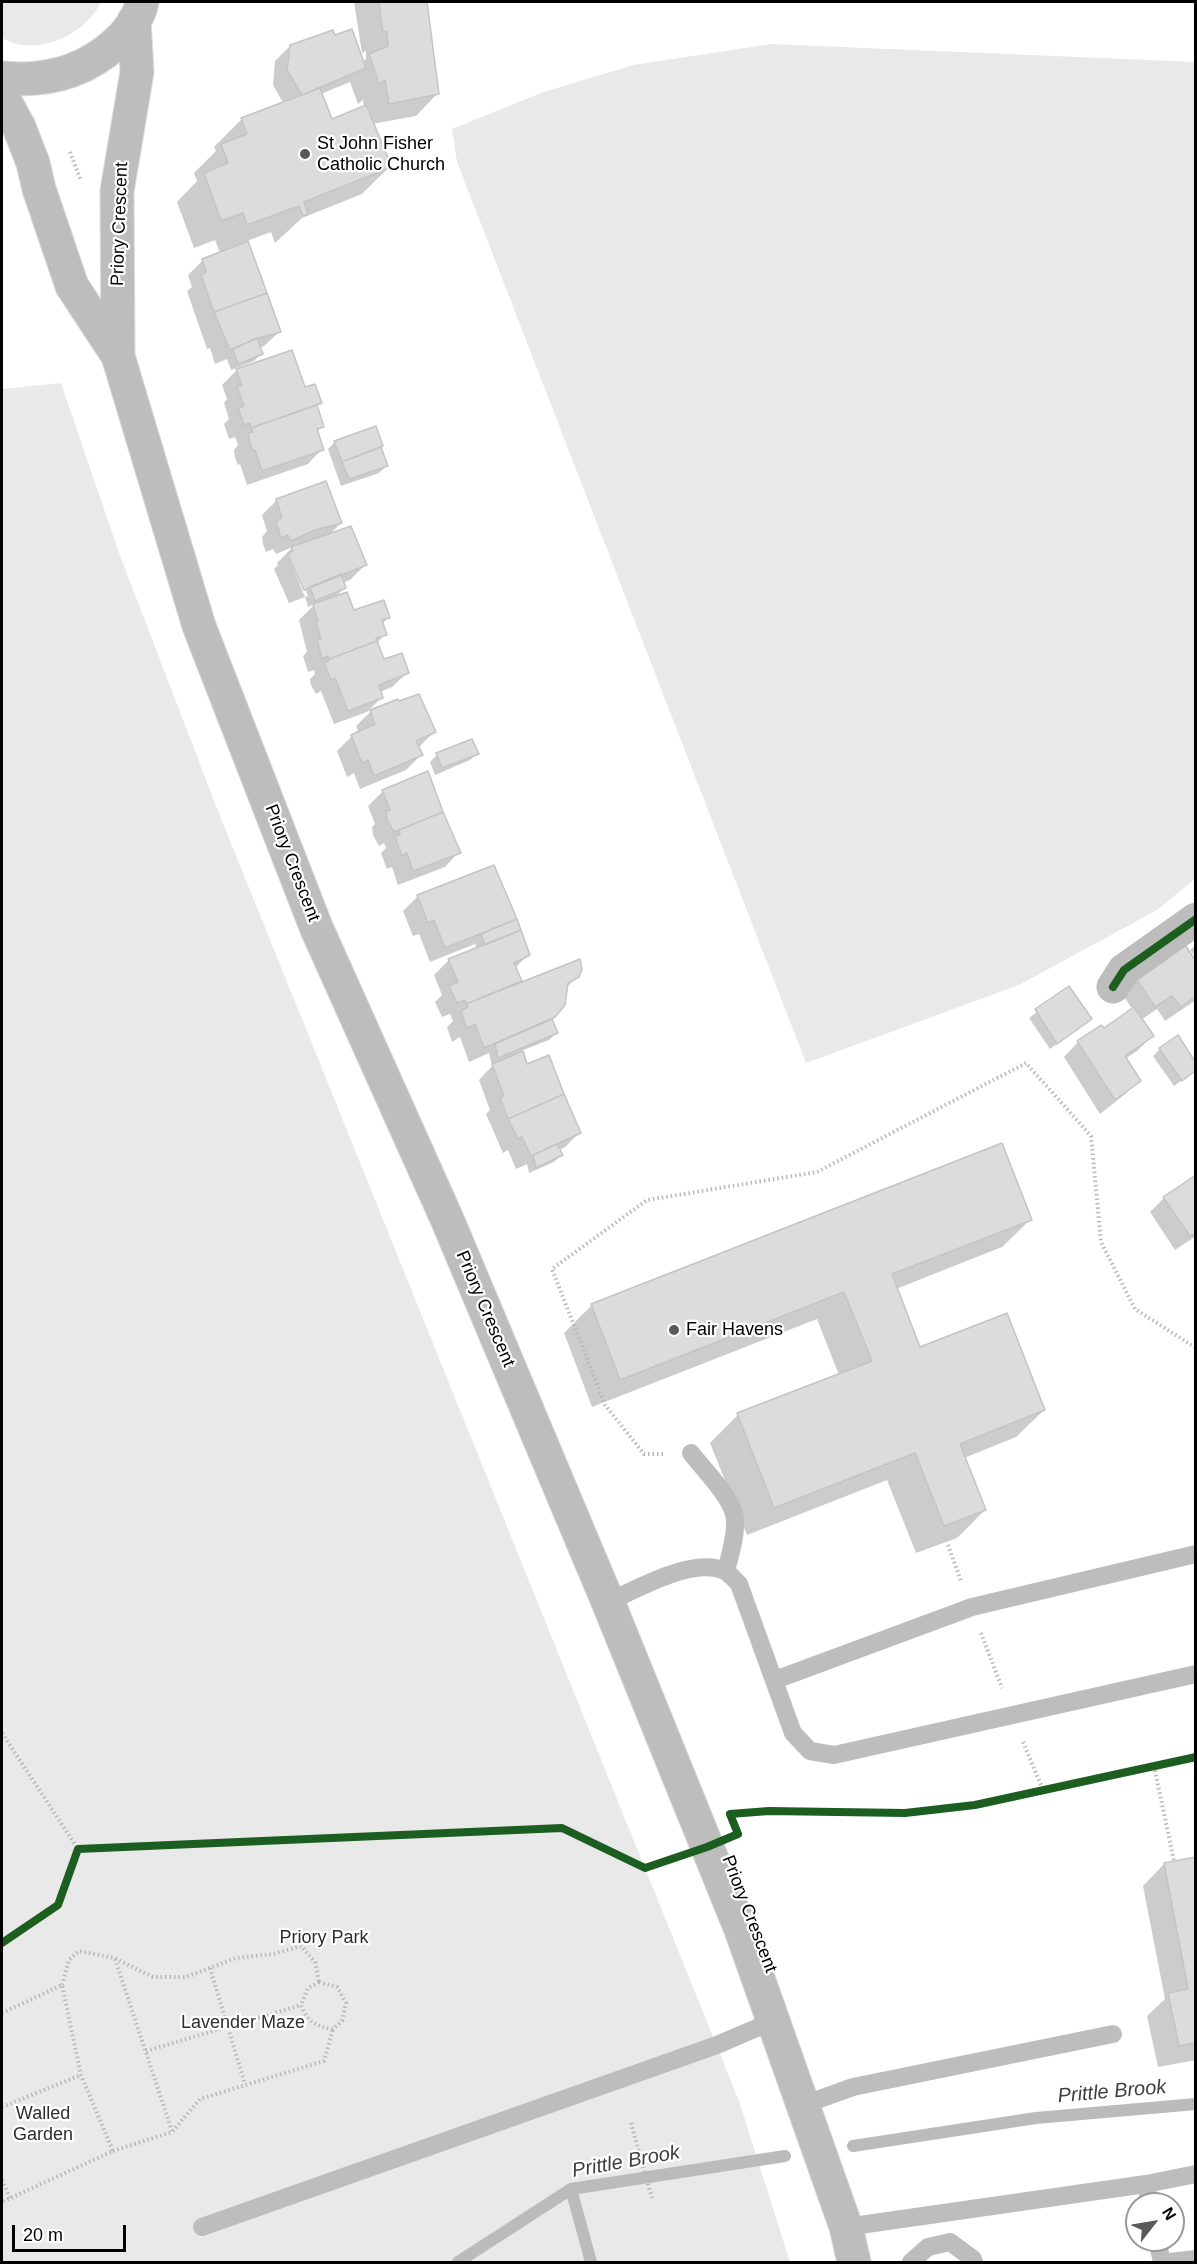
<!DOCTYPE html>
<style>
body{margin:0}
#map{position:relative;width:1197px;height:2264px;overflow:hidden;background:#fff;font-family:Arial,sans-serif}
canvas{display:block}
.frame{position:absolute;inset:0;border:3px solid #000;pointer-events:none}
.north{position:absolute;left:1125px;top:2192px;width:60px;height:60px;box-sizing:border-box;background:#fff;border:2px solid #999;border-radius:50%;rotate:59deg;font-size:16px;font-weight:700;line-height:24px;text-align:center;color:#000}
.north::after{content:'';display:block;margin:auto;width:21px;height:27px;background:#595959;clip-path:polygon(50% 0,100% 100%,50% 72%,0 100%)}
.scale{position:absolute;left:12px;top:2225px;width:114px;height:27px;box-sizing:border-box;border:3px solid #000;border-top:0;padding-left:8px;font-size:18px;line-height:21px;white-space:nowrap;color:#000;-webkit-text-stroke:4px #fff;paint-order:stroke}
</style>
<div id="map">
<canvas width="1197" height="2264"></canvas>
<div class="frame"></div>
<div class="north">N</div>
<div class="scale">20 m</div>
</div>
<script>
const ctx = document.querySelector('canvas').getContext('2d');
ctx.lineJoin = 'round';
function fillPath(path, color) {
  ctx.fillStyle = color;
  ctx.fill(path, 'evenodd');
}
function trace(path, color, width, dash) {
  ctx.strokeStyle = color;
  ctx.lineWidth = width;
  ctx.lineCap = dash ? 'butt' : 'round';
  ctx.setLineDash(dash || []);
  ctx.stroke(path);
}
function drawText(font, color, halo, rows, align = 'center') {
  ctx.font = font + ' Arial,sans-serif';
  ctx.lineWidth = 4.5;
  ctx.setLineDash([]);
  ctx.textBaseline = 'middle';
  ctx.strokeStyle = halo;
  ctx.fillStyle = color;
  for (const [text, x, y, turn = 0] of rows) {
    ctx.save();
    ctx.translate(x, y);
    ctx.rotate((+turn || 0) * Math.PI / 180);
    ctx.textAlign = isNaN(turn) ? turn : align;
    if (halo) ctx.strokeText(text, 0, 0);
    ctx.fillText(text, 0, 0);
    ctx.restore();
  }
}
fillPath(new Path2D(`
 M2,2H101C85,35 37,58 2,38Z
 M771,44L1196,62L1195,879L1157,910L1019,985L806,1063L457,162L452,129L541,93L633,65Z
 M61,383L119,553L218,811L739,2101L790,2262H2V389Z`), '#e9e9e9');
fillPath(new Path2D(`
 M354,2H426L437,94L416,116L372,124L390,166L362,194L302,218L275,243L271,232L247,241L279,332L264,346L259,348L261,354L254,361L231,370L227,359L215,364L210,348L207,349L187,291L192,287L188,275L203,260L220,253L215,240L194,248L177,202L197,181L194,173L216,151L214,147L242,119L284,104L273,85L275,61L290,46L362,63L366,59V51L362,53ZM350,82L358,104L363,100L364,107L331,121L321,94Z
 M238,369L304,389L320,403L316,407L322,427L316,432L322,449L308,464L247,485L240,464L238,465L235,458L234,450L238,445L235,437L229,439L224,424L229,419L224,403L227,399L222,385Z
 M375,428L386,466L379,473L341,486L328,449L335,442Z
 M277,500L341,523L328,536L365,565L350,580L342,583L344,588L334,599L353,612L388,618L382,624L385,634L377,643L383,661L407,673L392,687L380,692L381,698L367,712L334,724L321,691L316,694L311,685L310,679L315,674L314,670L308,672L303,656L307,652L299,620L315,604L308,607L305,597L289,603L274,569L278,565L277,563L293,547L276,554L273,549L266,552L263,544L262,537L267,531L262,515ZM288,556H291L308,596L305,597Z
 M371,711L434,732L418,748L421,755L406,770L360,789L354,773L347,777L337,751L352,736L359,733L356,726Z
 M477,753L470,760L435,775L430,762L437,755Z
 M427,773L459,852L445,867L398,885L392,867L387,869L381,853L386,848L384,843L379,846L373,835L372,827L375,824L368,806L383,791Z
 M494,867L528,955L515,968L521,983L578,976L566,988L551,1019L556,1033L549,1040L521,1051L526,1066L580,1132L565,1147L559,1150L561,1155L554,1162L529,1173L527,1164L516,1169L508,1150L503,1153L486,1114L490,1110L479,1080L492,1066L489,1053L469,1062L460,1037L452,1042L447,1027L453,1021L450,1014L442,1017L435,1002L442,995L434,975L448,961L477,949L475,944L430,962L419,934L413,936L403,911L418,896Z
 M1196,945V957L1190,950Z
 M1196,964V1000L1165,1021L1157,1009L1141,1020L1152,1036L1137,1051L1125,1059L1139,1081L1124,1095L1100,1114L1064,1057L1078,1042L1104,1030L1133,1010L1120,991L1135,977Z
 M1068,988L1090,1019L1050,1049L1029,1018Z
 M1160,1049L1196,1070L1174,1086L1153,1056Z
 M1001,1145L1030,1220L1002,1247L896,1289L920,1349L1044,1410L1016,1437L964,1458L985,1510L957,1538L916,1553L887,1480L747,1535L710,1443L738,1415L839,1375L817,1319L592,1407L564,1333L591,1306Z
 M1196,1174V1236L1175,1250L1150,1212L1164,1198Z
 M1196,1858V2060L1158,2067L1147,2016L1165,1999L1143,1886L1164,1864Z`), '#0003');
trace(new Path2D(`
 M853,2146L1036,2118L1196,2104
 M571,2189L591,2262
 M458,2262L571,2189L785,2156`), '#bbb', 12);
const building = new Path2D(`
 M379,2H427L439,94L389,104L385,80L379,84L369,54L388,46L387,31L383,33Z
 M352,29L366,68L302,95L287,70L290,45L333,30L335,35Z
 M320,88L332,119L366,105L392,167L304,202L308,214L303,216L299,206L247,225L243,213L221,221L204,173L228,163L221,144L247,134L241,118Z
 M248,241L267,293L214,312L201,275L206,272L202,259Z
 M267,293L281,332L255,339L230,350L214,312Z
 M257,338L263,354L238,364L233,349Z
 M292,350L305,387L315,384L322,403L251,428L250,423L244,425L238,408L244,406L237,387L242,385L236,369Z
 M317,405L324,427L317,429L324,450L262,471L255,450L253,451L250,443L248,433L253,432L251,428Z
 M376,426L383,446L342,462L334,441Z
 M381,447L388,466L349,479L342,462Z
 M326,481L342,523L315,530L291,541L288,535L281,538L276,521L282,518L276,499Z
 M351,526L367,565L304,590L291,562L288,553L293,551L291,547Z
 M341,574L346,588L315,601L310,587Z
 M347,592L354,610L384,600L390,618L382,620L387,635L376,638L377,641L329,659L328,656L322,659L317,640L321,639L316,622L318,621L313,604Z
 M377,641L384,659L402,653L409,673L379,685L383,698L348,711L335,678L331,680L324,663L330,660L329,659Z
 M419,694L436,732L416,741L423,755L374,776L368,760L362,763L351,735L375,724L370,710L398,699L399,701Z
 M472,739L479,754L442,768L436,753Z
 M428,771L443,812L394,832L387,820L386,811L390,810L382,790Z
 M443,812L461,853L413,871L407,853L402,856L395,837L400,834L399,830Z
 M494,865L517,919L445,948L434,920L428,923L417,895Z
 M517,919L521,930L485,945L481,934Z
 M521,930L530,955L514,963L522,981L466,1004L465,1000L457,1003L449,986L458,982L448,959Z
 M1183,942L1196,961V996L1181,1007L1172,996L1155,1007L1134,975Z
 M580,959L582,969L579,977L568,983L565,1005L555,1017L484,1048L475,1024L467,1029L461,1011L468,1007L466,1004Z
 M1069,986L1092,1019L1057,1044L1035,1009Z
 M1134,1007L1154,1036L1125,1056L1141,1081L1115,1100L1077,1041L1101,1025L1104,1028Z
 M552,1019L558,1033L498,1058L495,1044Z
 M1178,1035L1196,1063V1070L1182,1081L1159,1048Z
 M523,1051L527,1064L549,1055L564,1094L508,1119L500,1098L504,1096L492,1064Z
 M564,1094L581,1133L531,1156L522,1137L518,1139L508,1119Z
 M1002,1143L1032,1220L892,1274L920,1347L1007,1313L1045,1410L960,1444L986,1510L944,1526L915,1453L774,1508L737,1413L872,1361L844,1292L620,1380L591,1304Z
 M557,1144L563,1155L536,1168L533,1155Z
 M1196,1175V1233L1190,1236L1163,1197Z
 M1196,1857V2043L1179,2046L1168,1993L1188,1989L1164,1863Z`);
fillPath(building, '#dcdcdc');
trace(building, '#c4c4c4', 1.5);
const primary = new Path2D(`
 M134,21L137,72L117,191L118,356L199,626L316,927L447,1219L608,1602L741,1930L846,2227L854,2262
 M2,96L19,127L33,163L39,189L72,286L118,356`);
const highway = new Path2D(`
 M2,78C44,82 83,73 115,44C127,34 139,18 142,2`);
trace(primary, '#dbdbdb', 35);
trace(highway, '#dbdbdb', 35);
trace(new Path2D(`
 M70,152L81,181
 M663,1454H644L605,1405L552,1269L647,1200L817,1172L1026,1063L1091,1136L1101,1242L1135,1309L1196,1348
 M948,1545L961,1581
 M981,1633L1002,1688
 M2,1733L78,1849
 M1023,1742L1043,1790
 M1154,1766L1174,1861
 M115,1959L172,2131
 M210,1968L245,2084
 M319,1982L337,1987L346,2003L342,2021L333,2029C316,2027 307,2021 301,2005L308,1988Z
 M62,1985L69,1960L79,1951L114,1958L153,1977H186L236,1958L273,1954L301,1946L315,1962L319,1982
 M2,2013L62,1985L81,2075L113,2151L2,2202
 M146,2051L301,2005
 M2,2107L81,2075
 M631,2123L652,2198
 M113,2151L172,2132L200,2099L324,2061L333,2029
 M2,2180L10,2198`), '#b8b8b8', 4, [1.5, 3]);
trace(new Path2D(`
 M691,1453C704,1470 734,1499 735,1520C736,1538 730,1555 726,1571
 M608,1602C637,1589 694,1556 725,1571C730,1574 735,1580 739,1584L793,1733L810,1751L834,1755L1196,1674
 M775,1680L972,1607L1196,1554
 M803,2105L853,2087L1113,2034
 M1146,2184L1150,2204
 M202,2227L717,2045L773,2021
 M846,2227L1146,2184L1196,2174
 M1157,2240L1162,2262
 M911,2262L928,2247L950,2242L973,2259L974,2262
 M1170,2262L1196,2259`), '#bdbdbd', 18);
trace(new Path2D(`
 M1113,987L1124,970L1196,919`), '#bdbdbd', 33);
trace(primary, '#bdbdbd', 33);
trace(highway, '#bdbdbd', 33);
trace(new Path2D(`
 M1113,987L1124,970L1196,919
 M2,1943L58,1905L78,1849L562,1828L645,1868L707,1847L738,1834L730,1814L769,1811L905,1813L975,1805L1196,1757`), '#1b5e20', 8);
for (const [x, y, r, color] of [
 [305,154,6,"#595959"],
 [674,1330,6,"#595959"]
]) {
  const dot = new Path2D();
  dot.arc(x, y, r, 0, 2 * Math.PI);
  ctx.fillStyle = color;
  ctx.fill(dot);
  trace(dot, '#fff', 2);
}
drawText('18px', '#000', '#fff', [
 ["St John Fisher",317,144],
 ["Catholic Church",317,165],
 ["Fair Havens",686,1330]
], 'left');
drawText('18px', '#000', '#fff', [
 ["Priory Crescent",120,224,-88],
 ["Priory Crescent",292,863,69],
 ["Priory Crescent",485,1309,67],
 ["Priory Crescent",749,1914,69]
]);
drawText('18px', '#2e2e2e', '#fff', [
 ["Priory Park",324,1938],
 ["Lavender Maze",243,2023],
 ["Walled",43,2114],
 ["Garden",43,2135]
]);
drawText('italic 20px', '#3f3f3f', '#fff', [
 ["Prittle Brook",1112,2092,-5],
 ["Prittle Brook",626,2162,-10]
]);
</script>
